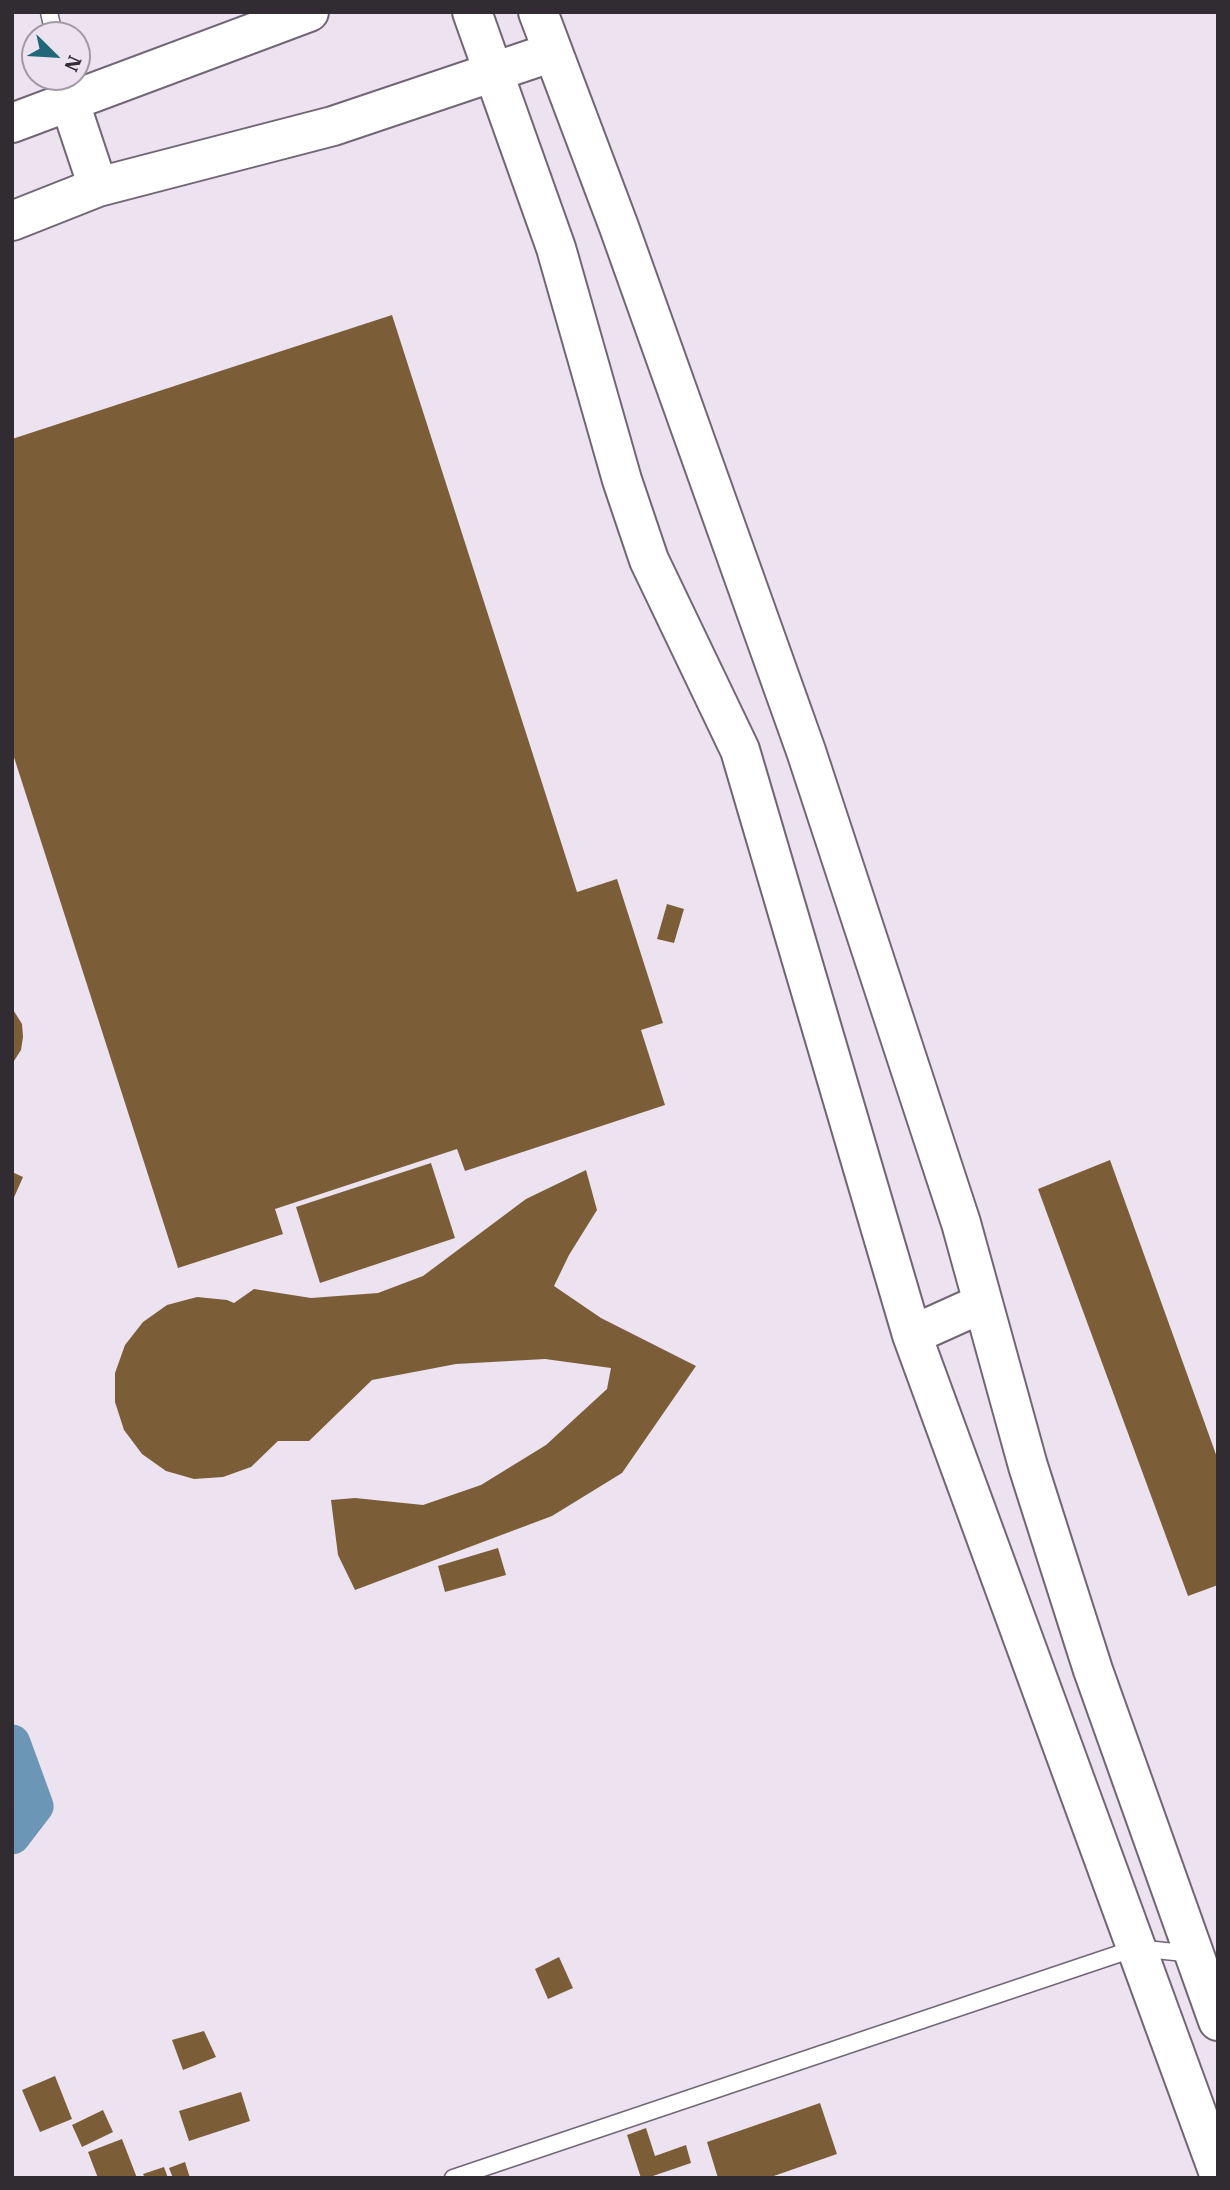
<!DOCTYPE html>
<style>
body{margin:0}
#map{position:relative;width:1230px;height:2190px;overflow:hidden;background:#ede2f0;font-family:"IBM Plex Serif",serif}
canvas{display:block}
.frame{position:absolute;inset:0;border:14px solid #312c32;pointer-events:none}
.north{position:absolute;left:21px;top:21px;width:70px;height:70px;box-sizing:border-box;background:#ede2f0;border:2px solid #a299a4;border-radius:50%;rotate:114deg;font-size:19px;font-weight:700;line-height:28px;text-align:center;color:#312c32}
.north::after{content:'';display:block;margin:auto;width:24px;height:32px;background:#216777;clip-path:polygon(50% 0,100% 100%,50% 72%,0 100%)}
</style>
<div id="map">
<canvas width="1230" height="2190"></canvas>
<div class="frame"></div>
<div class="north">N</div>
</div>
<script>
const ctx = document.querySelector('canvas').getContext('2d');
ctx.lineJoin = 'round';
function trace(path, color, width, dash) {
  ctx.strokeStyle = color;
  ctx.lineWidth = width;
  ctx.lineCap = dash ? 'butt' : 'round';
  ctx.setLineDash(dash || []);
  ctx.stroke(path);
}
function fillPath(path, color) {
  ctx.fillStyle = color;
  ctx.fill(path, 'evenodd');
}
trace(new Path2D(`
 M12,1743L35,1806L12,1836`), '#6c96b5', 37);
fillPath(new Path2D(`
 M392,315L577,892L617,879L663,1023L641,1030L665,1105L465,1171L457,1149L275,1209L283,1234L178,1268L12,751V439Z
 M667,904L684,909L674,943L657,939Z
 M12,1008L22,1024L23,1037L21,1050L12,1064Z
 M1110,1160L1218,1460V1585L1188,1596L1038,1189Z
 M431,1163L455,1238L320,1283L296,1207Z
 M586,1170L597,1210L569,1255L554,1286L601,1318L696,1366L622,1473L552,1516L355,1590L338,1555L331,1500L355,1498L423,1505L481,1485L546,1445L607,1389L611,1368L545,1359L456,1364L372,1380L309,1441H278L251,1467L223,1477L194,1479L166,1471L142,1454L124,1430L115,1402V1373L125,1345L143,1322L167,1305L197,1297L227,1300L234,1303L254,1289L311,1298L378,1293L423,1276L526,1199Z
 M12,1172L23,1177L12,1202Z
 M498,1548L506,1575L445,1592L438,1566Z
 M559,1957L573,1988L548,1999L535,1969Z
 M204,2031L216,2057L183,2070L172,2040Z
 M55,2076L72,2119L40,2132L22,2090Z
 M241,2092L250,2121L189,2141L179,2111Z
 M820,2103L837,2154L768,2178H718L707,2142Z
 M103,2110L113,2132L82,2147L72,2125Z
 M646,2128L655,2156L686,2145L691,2163L647,2178H641L627,2135Z
 M122,2139L137,2178H98L88,2152Z
 M185,2162L190,2178H173L169,2168Z
 M164,2167L168,2178H145L143,2174Z`), '#7b5e38');
const lane = new Path2D(`
 M49,12L54,35
 M453,2178L1136,1948L1194,1954`);
const secondary = new Path2D(`
 M472,12L556,248L622,480L649,560L740,750L912,1335L1218,2171
 M538,12L619,227L806,751L961,1223L1028,1466L1093,1670L1218,2021
 M69,100L98,187
 M12,123L309,12
 M12,221L98,187L333,126L553,52
 M912,1335L983,1303`);
trace(lane, '#716774', 19);
trace(secondary, '#716774', 42);
trace(lane, '#fff', 16);
trace(secondary, '#fff', 38);
</script>
